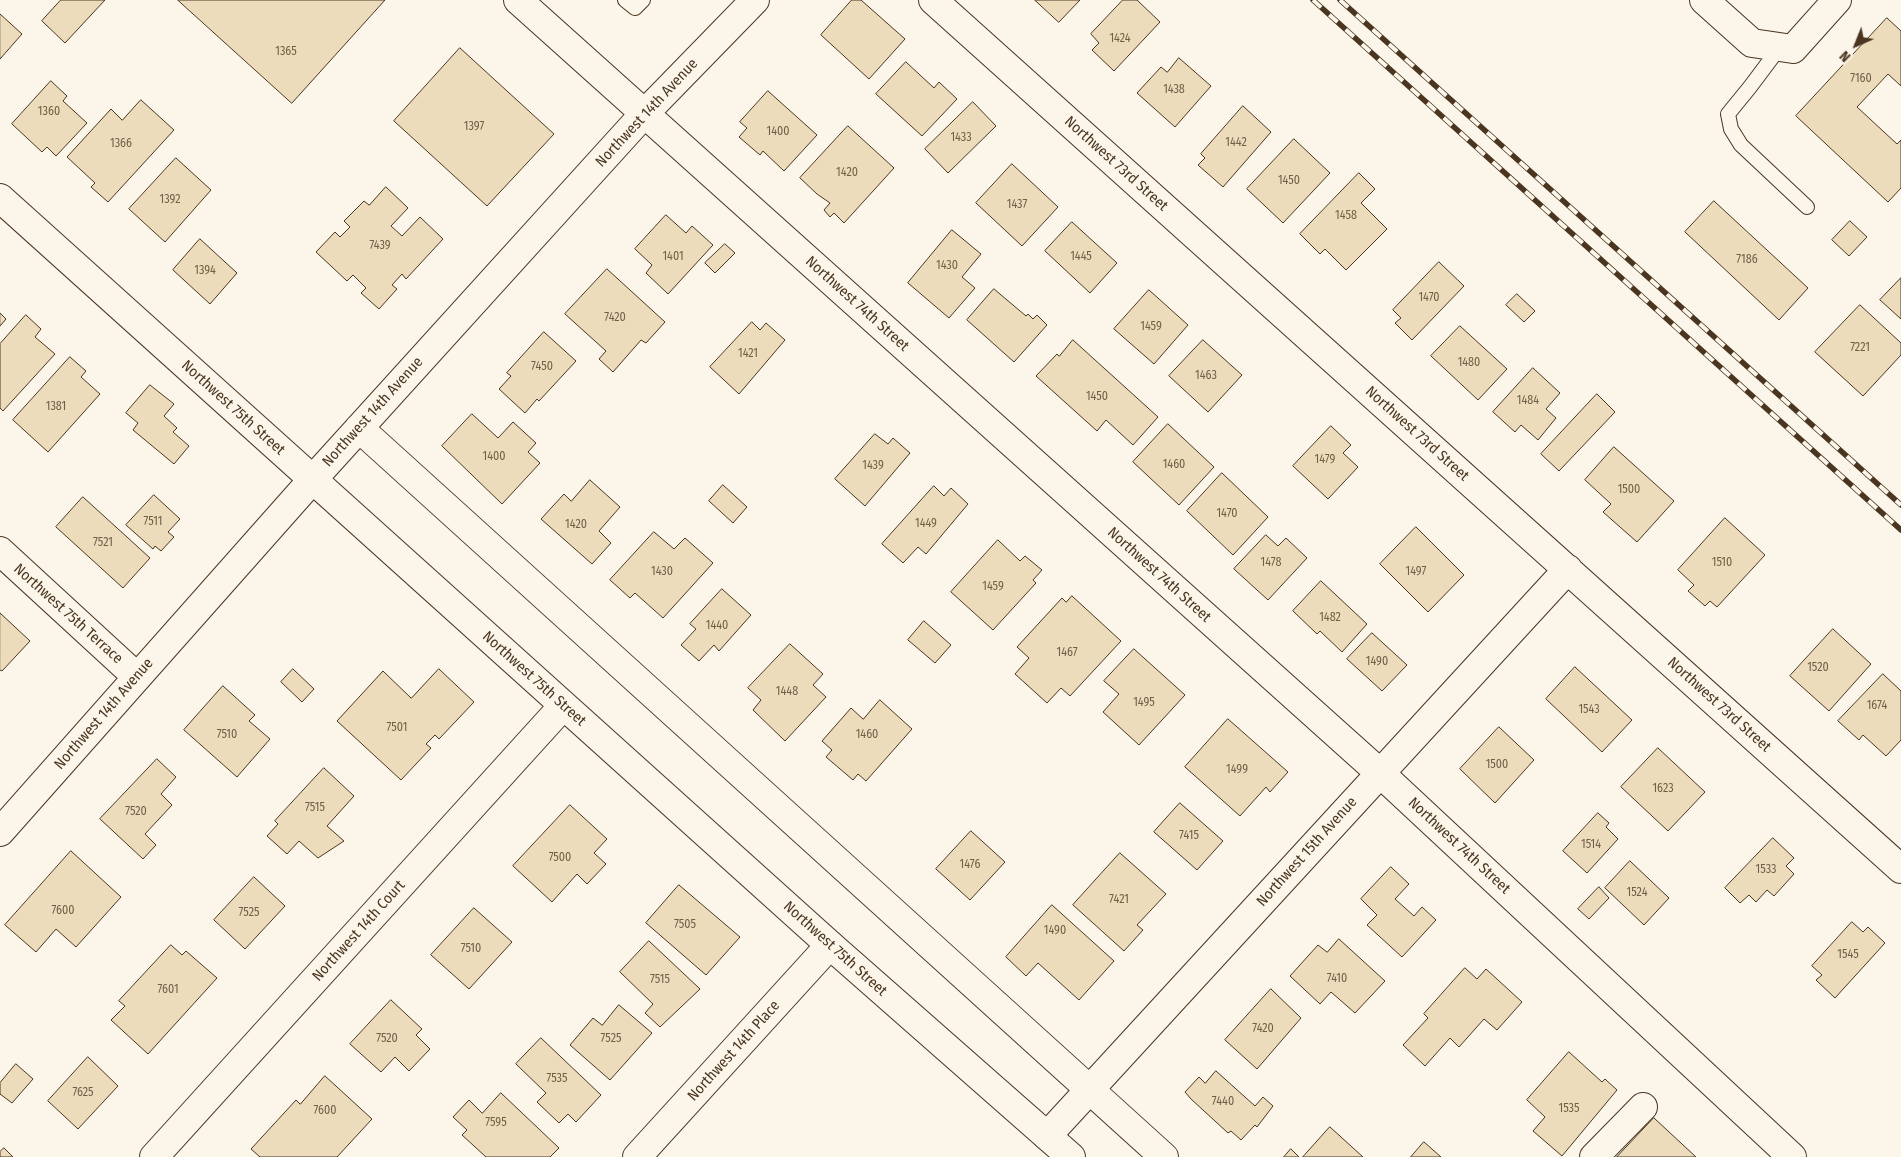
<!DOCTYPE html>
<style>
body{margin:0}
#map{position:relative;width:1901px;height:1157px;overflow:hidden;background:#fbf6e9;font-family:"Fira Sans Condensed",sans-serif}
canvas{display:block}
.north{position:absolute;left:1831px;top:20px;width:50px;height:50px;-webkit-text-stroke:4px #fbf6e9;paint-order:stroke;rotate:224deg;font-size:14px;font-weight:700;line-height:20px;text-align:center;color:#4a3520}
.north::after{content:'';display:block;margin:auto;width:18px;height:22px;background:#4a3520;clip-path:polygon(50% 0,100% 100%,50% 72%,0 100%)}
</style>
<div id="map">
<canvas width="1901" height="1157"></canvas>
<div class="north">N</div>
</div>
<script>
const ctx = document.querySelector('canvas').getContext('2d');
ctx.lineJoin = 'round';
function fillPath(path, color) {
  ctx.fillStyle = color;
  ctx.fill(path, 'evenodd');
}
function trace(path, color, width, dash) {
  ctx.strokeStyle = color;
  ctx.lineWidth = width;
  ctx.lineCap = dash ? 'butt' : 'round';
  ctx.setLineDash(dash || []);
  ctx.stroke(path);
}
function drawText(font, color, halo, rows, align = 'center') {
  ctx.font = font + ' "Fira Sans Condensed",sans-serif';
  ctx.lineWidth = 4;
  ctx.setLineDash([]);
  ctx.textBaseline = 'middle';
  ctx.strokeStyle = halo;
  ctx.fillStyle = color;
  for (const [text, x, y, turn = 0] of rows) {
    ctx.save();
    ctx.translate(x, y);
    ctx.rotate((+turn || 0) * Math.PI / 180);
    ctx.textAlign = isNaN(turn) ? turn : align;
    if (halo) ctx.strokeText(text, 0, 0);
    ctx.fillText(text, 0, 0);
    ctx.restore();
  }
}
const building = new Path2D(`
 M61,0H105L65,43L42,21Z
 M178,0H385L292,103Z
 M852,0H861L905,39L869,79L821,35Z
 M1035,0H1080L1059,22Z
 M1123,0H1137L1160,22L1114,71L1092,50L1099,43L1091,34Z
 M0,14L22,34L0,59Z
 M1887,18L1901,31V86L1888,74L1857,107L1897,144L1901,140V188L1888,202L1796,116Z
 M460,48L554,134L487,206L394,121Z
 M1179,58L1211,86L1175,127L1137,93L1161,67L1167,72Z
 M906,62L934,88L939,82L957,99L922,136L876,94Z
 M51,81L67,96L63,101L87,123L56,156L47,147L42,152L12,124Z
 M768,91L817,135L784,171L763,151L760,155L739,137L747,128L740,122Z
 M141,100L174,130L108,202L91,187L95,183L67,157L111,109L122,120Z
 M973,102L996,126L948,173L925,149Z
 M1243,106L1271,132L1223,187L1198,165L1205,158L1201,154Z
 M848,126L894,168L844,223L834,213L830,217L824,210L830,203L817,194L800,178Z
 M1294,139L1330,173L1283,223L1247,189Z
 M176,158L211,190L165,242L129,209Z
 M1012,164L1058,207L1022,246L976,203Z
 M1359,173L1375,189L1361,203L1387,229L1346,270L1325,249L1320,254L1300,234Z
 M386,187L408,208L391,226L402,236L420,217L443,239L406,279L402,274L392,285L397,289L379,309L361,293L366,288L353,275L347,281L316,252L335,232L340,237L350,227L344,221L364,201L369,205Z
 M1714,201L1808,288L1779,320L1685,232Z
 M666,215L686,233L692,226L713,245L668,294L646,273L652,265L635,249Z
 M1850,221L1867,237L1849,256L1832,240Z
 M1072,222L1117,263L1090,293L1045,251Z
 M952,230L981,254L962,277L975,288L949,318L908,283Z
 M200,239L237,273L210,304L173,270Z
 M725,244L735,253L715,273L705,263Z
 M1439,262L1464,286L1412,340L1395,323L1401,318L1393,310Z
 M607,269L665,322L646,343L641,340L613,372L599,359L606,351L565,314Z
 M1901,278V319L1880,300Z
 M994,289L1026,316L1028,314L1033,319L1037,315L1047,325L1014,362L967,320Z
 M1149,290L1188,325L1154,364L1114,329Z
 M1517,294L1535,311L1524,322L1506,305Z
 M1860,305L1901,343V355L1863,396L1815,352Z
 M0,313L6,319L0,326Z
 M26,315L41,329L35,337L55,354L3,411L0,408V344Z
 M752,322L760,330L766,323L785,340L739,394L710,367Z
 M1460,326L1507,369L1478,400L1431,356Z
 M544,332L576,361L539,401L537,399L525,413L499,389L511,376L507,373Z
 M1073,340L1158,417L1133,445L1106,420L1097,431L1036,376L1057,354L1059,356Z
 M1203,340L1242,375L1208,412L1169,376Z
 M70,357L86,371L81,377L100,394L48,452L13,420Z
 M1533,368L1560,393L1546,409L1556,418L1538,440L1521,425L1515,432L1493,412Z
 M150,385L174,404L164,416L177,428L173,432L189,446L174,464L133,430L138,423L126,413Z
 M1597,394L1615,412L1559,471L1541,454Z
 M472,414L498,438L513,422L536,443L528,452L540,463L502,504L442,446Z
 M1168,424L1214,467L1179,505L1133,462Z
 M1331,426L1351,445L1343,453L1358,467L1328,499L1293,466Z
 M875,434L888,444L893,438L910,453L865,506L835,479Z
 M1614,447L1674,501L1637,542L1603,512L1611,504L1585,480Z
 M1222,473L1268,517L1233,555L1187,511Z
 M590,480L620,507L599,531L611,543L592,564L541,519L564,494L571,501Z
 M723,485L747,507L733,523L709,501Z
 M934,486L944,496L951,488L968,504L926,554L918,547L903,563L882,544Z
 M154,495L180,519L168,532L174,537L161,551L155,546L153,549L126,525Z
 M83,497L150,558L123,588L56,527Z
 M1725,518L1765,555L1717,607L1710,601L1705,606L1688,591L1694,585L1678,570Z
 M1416,527L1464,575L1428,612L1380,564Z
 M654,532L674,549L685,538L713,563L663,618L635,593L630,598L610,580Z
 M1266,535L1278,546L1286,538L1307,558L1268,600L1234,569Z
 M998,540L1020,561L1025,556L1042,570L1033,580L1036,583L993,630L951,592Z
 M1321,581L1367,624L1342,652L1320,631L1317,634L1293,611Z
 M722,589L751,615L719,651L714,645L699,661L681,645L696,629L690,624Z
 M1072,596L1121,641L1070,696L1061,688L1047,703L1015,674L1029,658L1017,647L1062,598L1066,602Z
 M0,613L30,641L2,671L0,670Z
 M924,621L951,645L935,663L908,640Z
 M1833,629L1871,664L1829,711L1790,676Z
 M1372,633L1407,665L1382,691L1347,659Z
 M790,644L823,674L813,685L826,697L785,741L753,710L761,700L748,688Z
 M1134,649L1185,695L1139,745L1103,712L1119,694L1104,681Z
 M1575,667L1632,720L1602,752L1546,699Z
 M293,669L314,689L302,702L281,682Z
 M439,669L474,702L439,739L435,735L426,744L431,748L401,780L337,721L383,671L411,698Z
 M1883,674L1901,691V740L1886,756L1863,735L1859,740L1838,721Z
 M223,686L255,715L249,721L270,739L237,777L184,730Z
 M880,700L912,729L866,781L858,774L853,780L826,757L832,750L822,741L851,708L863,719Z
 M1228,719L1288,772L1270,792L1266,787L1240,816L1185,767Z
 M1499,727L1534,760L1495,803L1460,769Z
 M1658,748L1705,792L1668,831L1621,787Z
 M157,759L176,777L161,794L172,805L145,834L156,845L143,859L100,819Z
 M324,768L354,796L327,826L344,841L318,858L299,841L287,854L267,836L278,824L275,821Z
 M1180,803L1223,841L1197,870L1154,832Z
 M570,805L607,839L594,853L606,864L587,884L577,874L552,902L513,866Z
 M1598,813L1609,823L1606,827L1618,839L1587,873L1563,851Z
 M971,831L1005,862L970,900L936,869Z
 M1773,838L1794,858L1786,866L1794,874L1774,896L1767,890L1756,902L1749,895L1740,903L1725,888Z
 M71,851L121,897L76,947L56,929L36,952L5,925Z
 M1120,853L1166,894L1137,925L1143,930L1124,951L1073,905Z
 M1630,861L1669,898L1644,925L1605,888Z
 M1391,867L1409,884L1395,899L1414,916L1422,907L1436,920L1402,957L1367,925L1377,915L1361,899Z
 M254,877L285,906L245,949L214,920Z
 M679,885L740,937L706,975L646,923Z
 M1599,887L1609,898L1589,919L1578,909Z
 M1052,905L1114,961L1079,1000L1038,963L1026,976L1006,957Z
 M474,908L512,942L469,989L431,955Z
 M1852,922L1863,932L1868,927L1885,943L1835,998L1816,980L1822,975L1812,966Z
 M1339,939L1385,981L1355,1013L1331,992L1320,1004L1290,976L1318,945L1327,952Z
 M649,941L700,989L660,1027L645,1013L653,1004L620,972Z
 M171,945L182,955L186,951L217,978L148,1054L111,1020L125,1006L119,1001Z
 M1465,968L1477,979L1486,969L1522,1002L1497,1030L1484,1019L1459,1047L1450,1038L1425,1066L1403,1045L1428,1018L1424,1014Z
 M1271,989L1301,1018L1257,1069L1225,1040Z
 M391,1000L422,1029L416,1035L430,1049L409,1071L395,1057L381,1072L350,1044Z
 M619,1005L652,1033L610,1080L570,1045L593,1018L602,1025Z
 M541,1038L601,1095L576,1122L568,1114L559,1123L537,1102L546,1093L516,1064Z
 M1569,1052L1602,1082L1605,1079L1617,1090L1562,1156L1533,1131L1545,1117L1527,1100Z
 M88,1057L118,1086L78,1129L48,1101Z
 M16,1064L33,1079L12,1103L0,1094V1083Z
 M1216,1071L1255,1106L1263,1097L1273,1106L1257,1127L1255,1125L1241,1140L1231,1131L1228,1133L1191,1099L1185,1092L1199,1077L1205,1083Z
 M325,1076L372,1119L337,1157H260L251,1149L296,1100L300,1104Z
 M501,1093L559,1148L550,1157H486L462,1135L467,1130L453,1117L469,1100L482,1113Z
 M1654,1118L1696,1157H1617Z
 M1330,1127L1363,1157H1303Z
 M1424,1142L1441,1157H1411Z
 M4,1148L13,1157H0V1152Z
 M1291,1149L1299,1157H1284Z`);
fillPath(building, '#ecdcbc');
trace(building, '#4a3520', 1);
const service = new Path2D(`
 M625,0L635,8L643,0
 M1780,47L1750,87L1728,114L1731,129L1741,145L1807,207`);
const minor = new Path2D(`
 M518,0L1380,773L1792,1157
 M933,0L1901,869
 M1704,0L1752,43L1793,49L1837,0
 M359,428L1164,1157
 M0,551L137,677
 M0,832L313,479L644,114L755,0
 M1047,1136L1568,569
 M154,1157L563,706
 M637,1157L830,945
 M1594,1157L1643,1107`);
const tertiary = new Path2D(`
 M0,198L830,945L1071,1157`);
trace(service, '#4a3520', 16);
trace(minor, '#4a3520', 30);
trace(tertiary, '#4a3520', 30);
trace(service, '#fbf6e9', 14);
trace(minor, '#fbf6e9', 28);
trace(tertiary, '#fbf6e9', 28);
const rail = new Path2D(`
 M1313,0L1901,530
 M1340,0L1901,505`);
trace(rail, '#4a3520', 5.5);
trace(rail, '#fbf6e9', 4, [11]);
drawText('12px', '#725f47', null, [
 ["1424",1120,39],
 ["1365",286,52],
 ["7160",1861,79],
 ["1438",1174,90],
 ["1360",49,112],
 ["1397",474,127],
 ["1400",778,132],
 ["1433",961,138],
 ["1442",1236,143],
 ["1366",121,144],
 ["1420",847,173],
 ["1450",1289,181],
 ["1392",170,200],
 ["1437",1017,205],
 ["1458",1346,216],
 ["7439",380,246],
 ["1401",673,257],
 ["1445",1081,257],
 ["7186",1747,260],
 ["1430",947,266],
 ["1394",205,271],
 ["1470",1429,298],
 ["7420",615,318],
 ["1459",1151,327],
 ["7221",1860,348],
 ["1421",748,354],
 ["1480",1469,363],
 ["7450",542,367],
 ["1463",1206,376],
 ["1450",1097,397],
 ["1484",1528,401],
 ["1381",56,407],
 ["1400",494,457],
 ["1479",1325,460],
 ["1460",1174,465],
 ["1439",873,466],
 ["1500",1629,490],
 ["1470",1227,514],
 ["7511",153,522],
 ["1449",926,524],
 ["1420",576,525],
 ["7521",103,543],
 ["1478",1271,563],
 ["1510",1722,563],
 ["1430",662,572],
 ["1497",1416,572],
 ["1459",993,587],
 ["1482",1330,618],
 ["1440",717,626],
 ["1467",1067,653],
 ["1490",1377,662],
 ["1520",1818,668],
 ["1448",787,692],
 ["1495",1144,703],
 ["1674",1877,706],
 ["1543",1589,710],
 ["7501",397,728],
 ["7510",227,735],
 ["1460",867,735],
 ["1500",1497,765],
 ["1499",1237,770],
 ["1623",1663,789],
 ["7515",315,808],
 ["7520",136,812],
 ["7415",1189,836],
 ["1514",1591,845],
 ["7500",560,858],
 ["1476",970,865],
 ["1533",1766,870],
 ["1524",1637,893],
 ["7421",1119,900],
 ["7600",63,911],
 ["7525",249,913],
 ["7505",685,925],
 ["1490",1055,931],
 ["7510",471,949],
 ["1545",1848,955],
 ["7410",1337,979],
 ["7515",660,980],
 ["7601",168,990],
 ["7420",1263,1029],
 ["7520",387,1039],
 ["7525",611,1039],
 ["7535",557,1079],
 ["7625",83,1093],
 ["7440",1223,1102],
 ["1535",1569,1109],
 ["7600",325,1111],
 ["7595",496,1123]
]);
drawText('15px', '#4a3520', '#fbf6e9', [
 ["Northwest 14th Avenue",647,113,-47],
 ["Northwest 73rd Street",1116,164,42],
 ["Northwest 74th Street",857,304,42],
 ["Northwest 75th Street",233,408,42],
 ["Northwest 14th Avenue",373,412,-48],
 ["Northwest 73rd Street",1417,434,42],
 ["Northwest 74th Street",1159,575,42],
 ["Northwest 75th Terrace",68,614,42],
 ["Northwest 75th Street",534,679,42],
 ["Northwest 73rd Street",1719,705,42],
 ["Northwest 14th Avenue",104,714,-49],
 ["Northwest 74th Street",1459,846,43],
 ["Northwest 15th Avenue",1307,852,-48],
 ["Northwest 14th Court",359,931,-48],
 ["Northwest 75th Street",835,949,42],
 ["Northwest 14th Place",734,1051,-48]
]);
</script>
